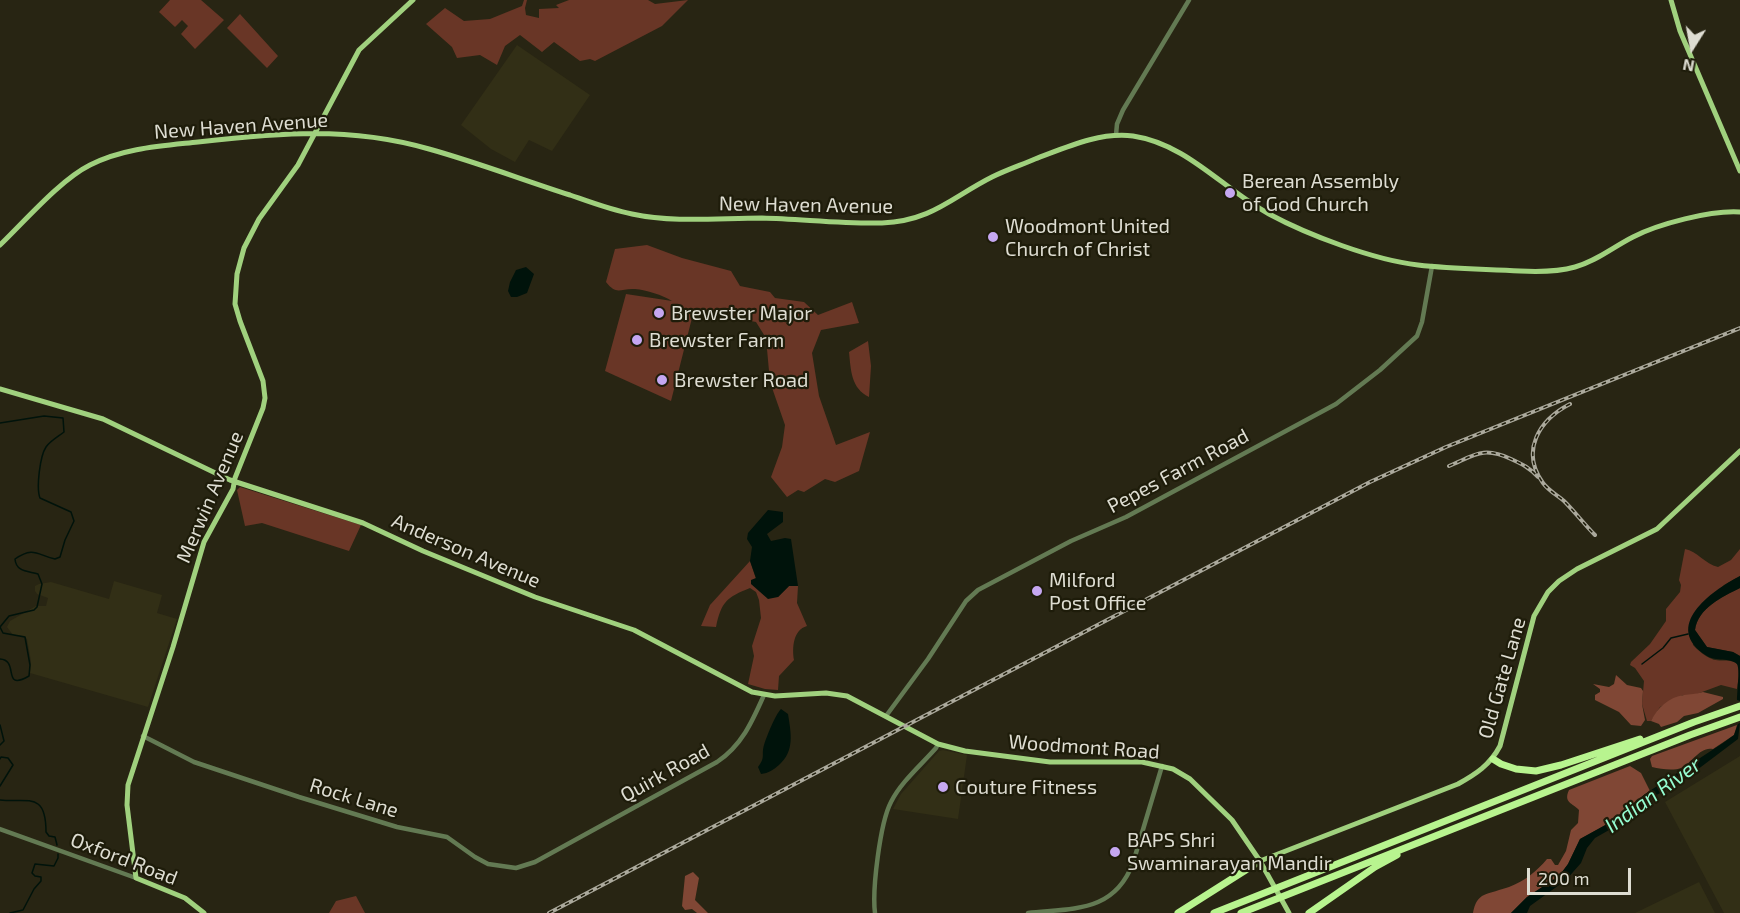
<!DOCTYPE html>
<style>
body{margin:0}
#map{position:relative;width:1740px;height:913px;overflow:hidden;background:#282513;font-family:"Exo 2",sans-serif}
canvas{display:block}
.north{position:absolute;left:1662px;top:18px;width:60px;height:60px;-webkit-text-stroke:4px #1e1c0a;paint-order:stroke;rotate:191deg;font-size:16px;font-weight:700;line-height:24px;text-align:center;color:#deddd2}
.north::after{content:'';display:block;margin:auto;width:21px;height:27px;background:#deddd2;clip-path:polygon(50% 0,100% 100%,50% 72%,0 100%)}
.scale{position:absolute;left:1527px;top:868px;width:104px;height:27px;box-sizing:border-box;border:3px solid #deddd2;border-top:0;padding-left:8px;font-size:18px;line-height:21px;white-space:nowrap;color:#deddd2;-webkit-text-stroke:4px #1e1c0a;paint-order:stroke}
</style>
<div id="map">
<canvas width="1740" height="913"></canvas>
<div class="north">N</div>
<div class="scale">200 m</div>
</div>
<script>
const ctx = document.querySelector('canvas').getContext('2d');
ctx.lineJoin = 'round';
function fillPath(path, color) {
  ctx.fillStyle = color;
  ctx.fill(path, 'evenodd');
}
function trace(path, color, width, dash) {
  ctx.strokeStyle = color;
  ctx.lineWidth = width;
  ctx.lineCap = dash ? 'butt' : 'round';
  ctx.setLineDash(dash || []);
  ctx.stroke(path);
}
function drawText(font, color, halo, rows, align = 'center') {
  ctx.font = font + ' "Exo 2",sans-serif';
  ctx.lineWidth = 4.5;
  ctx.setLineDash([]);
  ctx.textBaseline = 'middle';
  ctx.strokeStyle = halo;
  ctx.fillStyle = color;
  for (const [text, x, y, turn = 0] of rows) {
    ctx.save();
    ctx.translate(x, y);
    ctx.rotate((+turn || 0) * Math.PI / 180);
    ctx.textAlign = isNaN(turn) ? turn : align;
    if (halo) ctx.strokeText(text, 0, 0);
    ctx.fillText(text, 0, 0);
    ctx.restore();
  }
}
fillPath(new Path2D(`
 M517,45L590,95L552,151L529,140L515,162L491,149L461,125Z
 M114,581L162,595L157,613L177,619L148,707L30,673L31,661L27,639L24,636L13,635L7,627L10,621L36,606H46L48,598L37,594L35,591V586L39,584L51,582L109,599Z
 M943,750L967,755L958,819L893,809L901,794L939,751Z
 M1740,756V913H1724L1665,802Z
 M1699,882L1715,913H1635Z`), '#322f16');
fillPath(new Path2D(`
 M170,0H201L224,20L195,49L181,34L188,26L182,20L175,27L159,12Z
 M524,0H527L525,8L526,15L539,18V9L559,8L556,5L569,0H648L655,4L688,0L662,26L595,61L590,59L580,61L554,42L542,52L520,35L505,46L497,65L480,55L457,58L452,47L426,24L445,8L464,21L490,19L522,6Z
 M240,14L278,56L267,68L227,28Z
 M647,245L682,258L731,271L740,286L770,292L775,298L804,302L818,315L852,302L859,323L821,330L812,353L819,396L836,445L870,432L859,471L835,482L825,479L804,492L798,490L787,497L771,477L782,447L785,425L770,382L766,338L756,322L694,310L671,401L605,371L626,294L672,301C662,295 647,290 635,289C620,288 617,296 606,282L615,249Z
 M868,341L871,366L869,397C851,388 851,371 849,352Z
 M240,487L361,525L349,551L262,523L245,526L237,490Z
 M1685,549C1697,551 1705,564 1718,567L1731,560L1740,549V576L1724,585L1690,621L1693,645C1698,650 1704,656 1712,659C1720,663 1738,656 1740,670C1740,676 1737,683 1737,689L1721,685L1694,695H1683L1660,707L1651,721H1647L1642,704L1644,681L1635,668L1630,665L1631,662L1650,644L1666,621V609L1680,592L1681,585L1679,580Z
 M750,561L756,579L778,597L789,586H798L797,603L807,626C793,630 792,648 794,660L779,676L778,690L765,689L748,684L754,656L752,646L761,618L759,600L756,592L750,588C727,597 721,602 716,627L701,626L710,605Z
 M1740,588V656L1733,652L1707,647L1695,630C1698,608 1722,597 1740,588Z
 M356,896L365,913H329L336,901Z`), '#693626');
fillPath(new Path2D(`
 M1616,675L1627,685L1641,688L1643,691L1642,704L1645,720L1641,726L1631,725L1619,712L1595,700V695L1600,692V689L1593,684L1609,687L1614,684Z
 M1703,692L1723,697V699L1698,713L1684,716L1677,722L1661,727L1659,724L1651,721C1657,708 1669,697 1684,695C1690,694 1696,694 1703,692Z
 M1737,725L1734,735L1713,749C1700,746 1692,763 1681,768C1673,771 1661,769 1652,767L1650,759L1652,756Z
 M1630,766L1641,773L1650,791L1609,823L1580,839L1568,864L1559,876L1527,897L1511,913H1473C1474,907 1476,900 1482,896C1490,892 1501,890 1509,887C1525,881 1537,871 1547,859H1551L1555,865H1558L1566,851L1571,830L1578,823L1579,810C1573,803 1563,803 1569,790Z
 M693,872L699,878L695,900L708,913H697L692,909L685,910L682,906L685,876Z`), '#804735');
fillPath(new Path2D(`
 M526,267L534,274L527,293L517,297H511L508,291L510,282L516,270Z
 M768,510L783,512V522L767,534L771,541L785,538L791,539L798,586H789L778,597L768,599L751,584V580L756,578L750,561L752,547L747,539L748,533Z
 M1740,576V588C1722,597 1698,608 1695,630L1707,647L1733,652L1740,656V701L1737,700C1737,692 1740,669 1737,664C1730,657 1716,662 1707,656C1661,627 1711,591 1740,576Z
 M781,709L788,714C791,733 795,751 779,765C773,770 769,773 761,774L758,767C766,757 761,755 764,745C767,736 775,715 781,709Z
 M1740,723L1738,739L1681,782L1647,800L1639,813L1595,838L1587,848L1581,863L1566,880L1530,906L1527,913H1511L1527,897L1559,876L1568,864L1580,839L1609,823L1645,794L1723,743L1734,735L1738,724Z`), '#00130b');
trace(new Path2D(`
 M0,423L44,416L63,418L64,432C59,436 50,441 46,447C40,456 36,488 40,498L71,512L74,521L65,540L60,557L55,559C37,555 34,546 15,559C16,572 28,571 38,574L42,584L37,607L34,610L9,616L0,627L3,633L25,637L30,665L29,676C1,692 20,660 0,659
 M1642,664L1663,648L1671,638L1688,634
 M0,725L4,741L0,745
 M0,759L1,757L8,758L13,765L0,786
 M0,800C28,803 46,791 46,832L49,836L55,837L57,845
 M10,913L23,910L34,889L41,881V877L35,876L32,873L35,864L54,866L58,858V854`), '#00130b', 1.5);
trace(new Path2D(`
 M1116,135L1117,124L1123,110L1189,0
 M886,716L928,659L966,601L978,590L1071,541L1126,517L1336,404L1380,370L1417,336L1422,322L1432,266
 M143,736L194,762L299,797L397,827L447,837L475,857L488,864L516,868L535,862L717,762C742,745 752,722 764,695
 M0,829L136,878
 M875,913C872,890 880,823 891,802C901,782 921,765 936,748L938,744
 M1028,913C1073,908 1114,913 1133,863L1162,766`), '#637a53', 4.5);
trace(new Path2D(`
 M1671,0L1680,31L1740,171
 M0,245C25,221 60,180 90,165C124,148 161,146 198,142C279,133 349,126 429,149C476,162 523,180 570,195C590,202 611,210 632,214C674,223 719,218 762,218C802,219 842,224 882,223C932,221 952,197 992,177C1006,170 1021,165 1035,159C1067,147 1099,132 1133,136C1187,144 1223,189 1269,214C1308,235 1374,260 1418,265C1452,269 1486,269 1520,271C1539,272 1557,272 1575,267C1597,261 1613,247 1633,237C1658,224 1711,210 1740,212
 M0,389L103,419L230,480L363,523L423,551L535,597L634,630L752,692L775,696L826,693L847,696L938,744L965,751L1050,762H1142L1173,769L1190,779L1232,820L1260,861L1289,913
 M1260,861L1458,784C1476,774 1490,765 1500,746L1534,616L1548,592L1559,581L1577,569L1657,529L1740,451
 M204,913L185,898L136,878L127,805L128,785L173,647L204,542L233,489L235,478L263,408L265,398L263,381L240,321L235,304L237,274L244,248L259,219L298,165L359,50L413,0`), '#a0d17e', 5);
trace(new Path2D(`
 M1493,759L1501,764L1516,769L1536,771L1561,765L1640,739
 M1178,913L1260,861
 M1214,913L1694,722L1740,706
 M1241,913L1690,735L1740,717
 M1309,913L1375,867L1397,855`), '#b8f48f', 7);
const rail = new Path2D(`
 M1570,404C1539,420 1520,451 1543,483C1549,491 1557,495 1564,501C1575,512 1584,524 1595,535
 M1449,466C1475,455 1483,446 1511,459C1522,464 1530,468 1538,477
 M549,913L1370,482L1446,447L1740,328`);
trace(rail, '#aba99c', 4);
trace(rail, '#1e1c0a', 1.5, [4.5]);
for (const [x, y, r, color] of [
 [1230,193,6,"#c5a7f1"],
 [993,237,6,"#c5a7f1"],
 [659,313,6,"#c5a7f1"],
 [637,340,6,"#c5a7f1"],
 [662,380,6,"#c5a7f1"],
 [1037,591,6,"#c5a7f1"],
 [943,787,6,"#c5a7f1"],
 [1115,852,6,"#c5a7f1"]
]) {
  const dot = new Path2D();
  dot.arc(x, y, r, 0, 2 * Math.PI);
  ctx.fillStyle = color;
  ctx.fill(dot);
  trace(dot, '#1e1c0a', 2);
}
drawText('20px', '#deddd2', '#1e1c0a', [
 ["New Haven Avenue",241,126,-4],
 ["New Haven Avenue",806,205,1],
 ["Pepes Farm Road",1178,471,-28],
 ["Merwin Avenue",210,497,-67],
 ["Anderson Avenue",466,551,23],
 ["Old Gate Lane",1502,678,-74],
 ["Woodmont Road",1084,747,4],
 ["Quirk Road",665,773,-29],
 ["Rock Lane",354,798,17],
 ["Oxford Road",124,859,21]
]);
drawText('20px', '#deddd2', '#1e1c0a', [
 ["Berean Assembly",1242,181],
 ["of God Church",1242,204],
 ["Woodmont United",1005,226],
 ["Church of Christ",1005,249],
 ["Brewster Major",671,313],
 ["Brewster Farm",649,340],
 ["Brewster Road",674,380],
 ["Milford",1049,580],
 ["Post Office",1049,603],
 ["Couture Fitness",955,787],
 ["BAPS Shri",1127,840],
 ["Swaminarayan Mandir",1127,863]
], 'left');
drawText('italic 21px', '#96fdd2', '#1e1c0a', [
 ["Indian River",1653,795,-36]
]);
</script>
